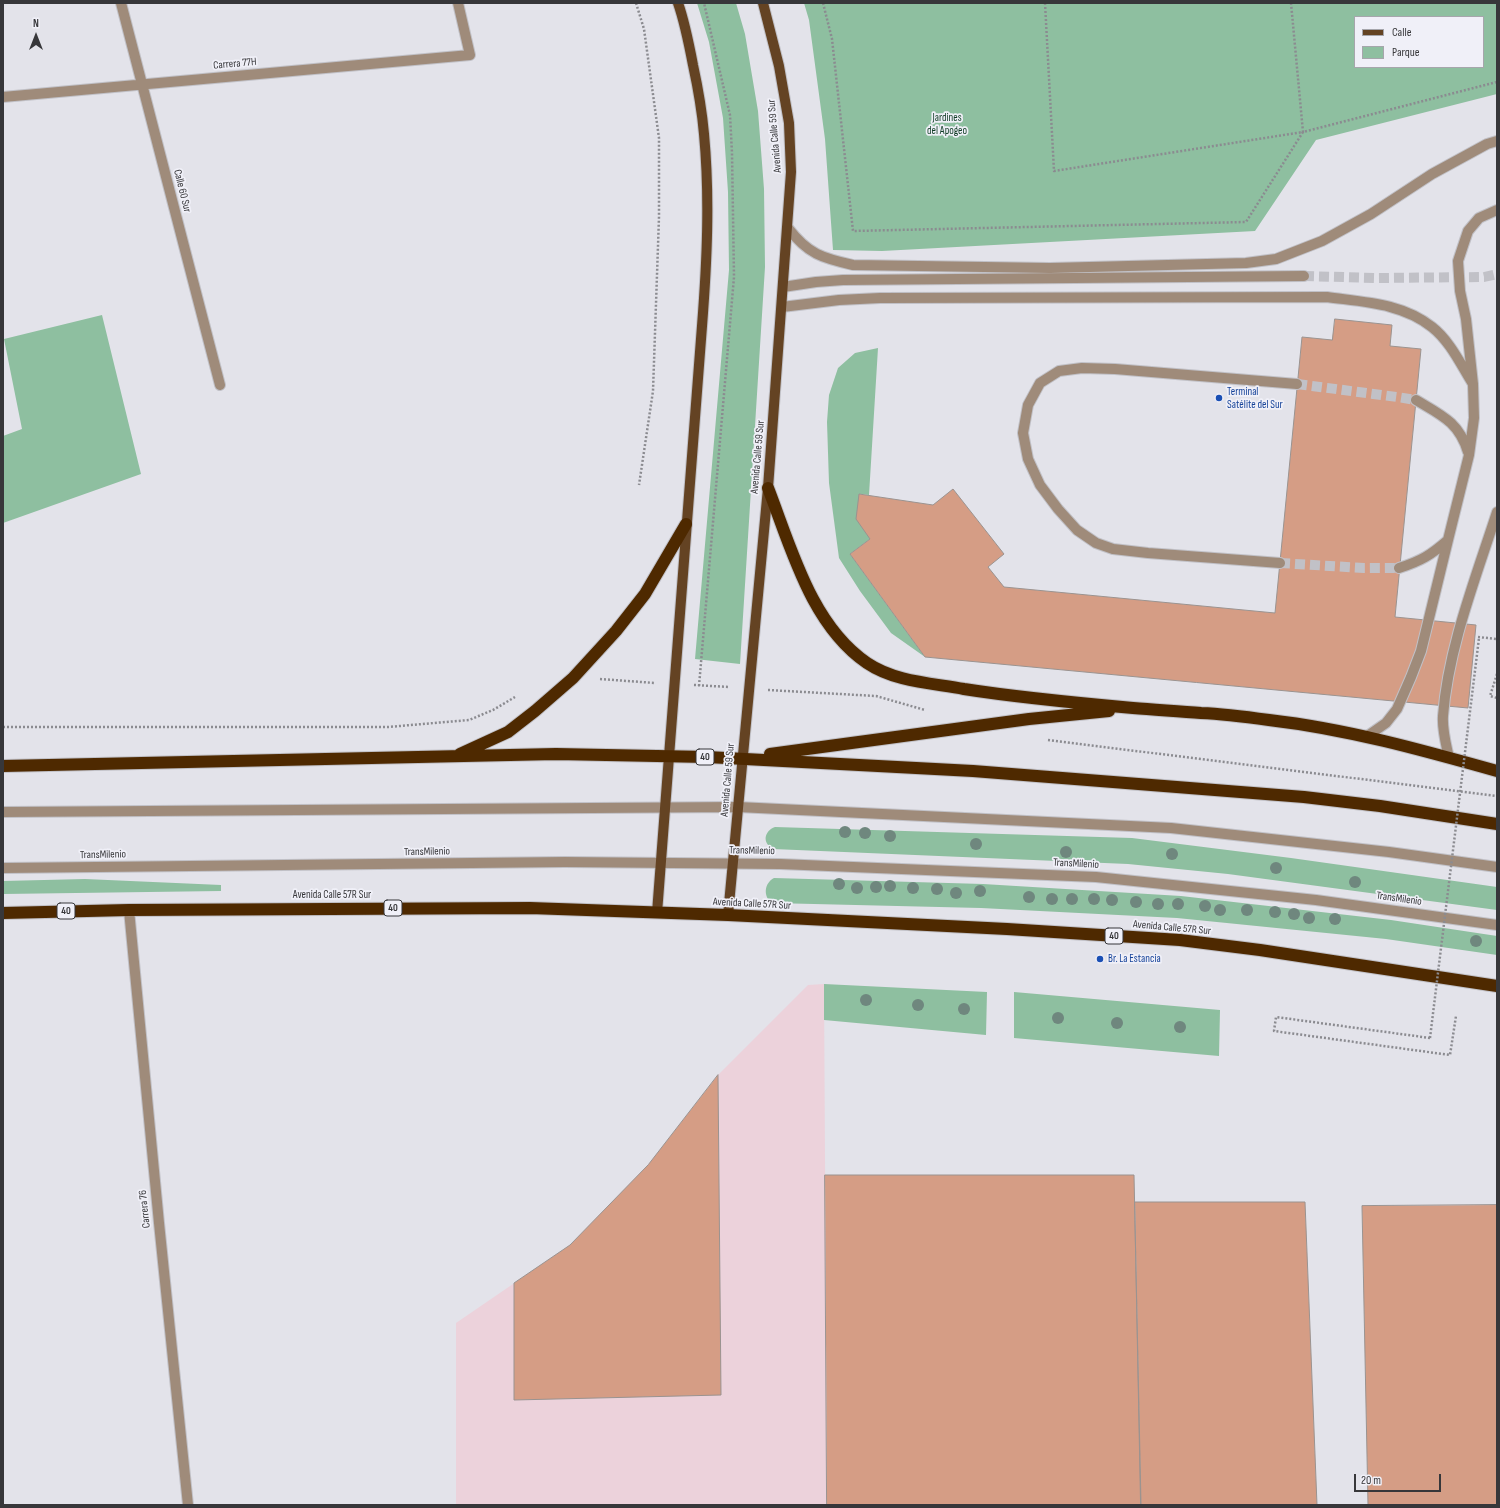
<!DOCTYPE html>
<meta charset="utf-8">
<style>
body{margin:0}
#map{position:relative;width:1500px;height:1508px;overflow:hidden;background:#e3e3ea;font-family:"Sofia Sans Condensed",sans-serif}
canvas{display:block}
.frame{position:absolute;inset:0;border:4px solid #37373a;pointer-events:none}
.legend{position:absolute;left:1354px;top:16px;width:130px;height:52px;box-sizing:border-box;background:#f0f0f8;border:1px solid #a6a6ac;margin:0;padding:5px 7px;list-style:none;font-size:12px;color:#37373a}
.legend li{display:flex;align-items:center;gap:8px;height:20px}
.legend b{width:20px;border:1px solid #a6a6ac}
.north{position:absolute;left:16px;top:16px;width:40px;height:40px;-webkit-text-stroke:3px #f0f0f8;paint-order:stroke;rotate:0deg;font-size:11px;font-weight:700;line-height:16px;text-align:center;color:#37373a}
.north::after{content:'';display:block;margin:auto;width:14px;height:18px;background:#37373a;clip-path:polygon(50% 0,100% 100%,50% 72%,0 100%)}
.scale{position:absolute;left:1354px;top:1474px;width:87px;height:18px;box-sizing:border-box;border:2px solid #37373a;border-top:0;padding-left:5px;font-size:12px;line-height:14px;white-space:nowrap;color:#37373a;-webkit-text-stroke:3px #f0f0f8;paint-order:stroke}
</style>
<div id="map">
<canvas width="1500" height="1508"></canvas>
<div class="frame"></div>
<ul class="legend">
<li><b style="height:5px;background:#644323"></b>Calle</li>
<li><b style="height:11px;background:#8ebfa0"></b>Parque</li>
</ul>
<div class="north">N</div>
<div class="scale">20 m</div>
</div>
<script>
const ctx = document.querySelector('canvas').getContext('2d');
ctx.lineJoin = 'round';
function fillPath(path, color) {
  ctx.fillStyle = color;
  ctx.fill(path, 'evenodd');
}
function trace(path, color, width, dash) {
  ctx.strokeStyle = color;
  ctx.lineWidth = width;
  ctx.lineCap = dash ? 'butt' : 'round';
  ctx.setLineDash(dash || []);
  ctx.stroke(path);
}
function drawText(font, color, halo, rows, align = 'center') {
  ctx.font = font + ' "Sofia Sans Condensed",sans-serif';
  ctx.lineWidth = 3.5;
  ctx.setLineDash([]);
  ctx.textBaseline = 'middle';
  ctx.strokeStyle = halo;
  ctx.fillStyle = color;
  for (const [text, x, y, turn = 0] of rows) {
    ctx.save();
    ctx.translate(x, y);
    ctx.rotate((+turn || 0) * Math.PI / 180);
    ctx.textAlign = isNaN(turn) ? turn : align;
    if (halo) ctx.strokeText(text, 0, 0);
    ctx.fillText(text, 0, 0);
    ctx.restore();
  }
}
fillPath(new Path2D(`
 M824,984L827,1505H456V1323L570,1245L648,1165L718,1075L808,985Z`), '#ecd2db');
fillPath(new Path2D(`
 M697,3H736L745,34L758,111L764,189L765,267L740,664L695,659L729,270L728,192L723,118L709,42Z
 M804,3H1497V94L1316,140L1255,231L882,251L833,250L825,139L809,20ZM1355,17H1483V67H1355Z
 M102,315L141,474L3,523V436L22,429L4,339Z
 M878,348L869,495L859,494L870,539L850,554L925,657L891,633L860,591L839,558L829,483L827,422L829,395L838,368L855,353Z
 M775,827L1132,838L1291,858L1497,887V910L1228,874L1128,864L773,849C762,843 764,831 775,827Z
 M774,878L983,884L1181,896L1391,920L1497,936V955L1386,939L1177,918L981,908L772,903C763,897 764,883 774,878Z
 M85,879L221,885V891L3,894V881Z
 M824,984L987,992L986,1035L824,1020Z
 M1014,992L1220,1010L1219,1056L1014,1038Z`), '#8ebfa0');
const building = new Path2D(`
 M1335,319L1392,325L1390,346L1421,349L1395,617L1476,625L1468,708L925,657L850,554L870,539L856,519L859,494L933,505L953,489L1004,554L988,567L1004,587L1275,613L1302,337L1332,340Z
 M718,1075L721,1395L514,1400V1283L570,1245L648,1165Z
 M825,1175H1134L1141,1505H827Z
 M1135,1202H1305L1317,1505H1141Z
 M1497,1205V1505H1368L1362,1206Z`);
fillPath(building, '#d59d85');
trace(building, '#9a9390', 1);
trace(new Path2D(`
 M1304,276L1377,278L1484,277L1497,274
 M1297,384L1397,397L1416,400
 M1280,563L1364,568H1399`), '#c1c1c7', 10, [10, 5]);
const minor = new Path2D(`
 M121,3L220,385
 M3,97L470,55L458,3
 M788,228C808,254 822,258 853,265L1050,268L1246,263L1276,259L1322,241L1371,214L1432,174L1487,144L1497,141
 M783,287L816,282L843,280L1304,276
 M782,307L839,300L880,298L1327,297C1363,302 1402,303 1432,327C1450,341 1461,365 1473,384
 M1416,400C1441,415 1459,422 1468,452
 M1280,563L1148,553L1113,549L1096,543L1077,530L1058,509L1040,485L1028,459L1023,433L1028,405L1040,383L1059,371L1082,368L1115,369L1297,384
 M1399,568C1421,561 1431,555 1448,540
 M1366,737L1386,723L1397,709L1411,677L1421,651L1448,540L1469,455L1474,418L1473,384L1466,319L1460,291L1458,261L1468,231L1479,218L1497,210
 M1449,758C1446,744 1442,730 1443,716C1448,648 1476,577 1497,512
 M3,812L738,807L1171,828L1389,852L1497,867
 M3,868L565,862L780,864L1096,877L1316,900L1497,925
 M129,910L159,1223L188,1505`);
const major = new Path2D(`
 M657,913L702,326C707,262 710,198 704,134C702,111 698,88 693,65C689,44 685,23 678,3
 M728,915L768,488L791,172L789,123L779,66L763,3`);
const highway = new Path2D(`
 M768,488C791,547 811,625 867,663C895,682 932,683 964,689C1021,698 1077,703 1133,708C1156,710 1179,711 1201,713C1224,714 1247,717 1269,720C1347,729 1422,750 1497,771
 M460,754L508,732L535,711L573,678L616,631L645,594L686,524
 M770,754L1029,719L1109,711
 M3,766L556,754L707,757L973,771L1304,797L1380,806L1497,824
 M3,913L129,910L530,908L728,915L1007,929L1180,940L1260,950L1497,986`);
trace(minor, '#c1c1c7', 12);
trace(major, '#c1c1c7', 12);
trace(highway, '#c1c1c7', 14);
trace(new Path2D(`
 M636,3L644,29L659,138V217L653,391L639,485
 M823,3L832,39L853,231L1246,222L1303,132L1497,82
 M1045,3L1054,171L1303,132L1291,3
 M1478,637L1497,639
 M1497,674L1490,696L1497,698
 M600,679L655,683
 M694,685L729,687
 M699,686L734,277L732,153L730,115L704,3
 M768,690L876,696L925,710
 M3,727H388L469,720L493,710L515,697
 M1048,740L1497,796
 M1430,1038L1276,1017L1274,1031L1450,1055L1456,1016`), '#8b8b90', 2.5, [2, 2]);
trace(minor, '#9f8b7a', 10);
trace(major, '#644323', 10);
trace(highway, '#4e2900', 12);
trace(new Path2D(`
 M1430,1038L1479,638`), '#8b8b90', 2.5, [2, 2]);
ctx.fillStyle = '#6f877e';
for (const [x, y] of [
 [845,832],
 [865,833],
 [890,836],
 [976,844],
 [1066,852],
 [1172,854],
 [1276,868],
 [1355,882],
 [839,884],
 [890,886],
 [876,887],
 [857,888],
 [913,888],
 [937,889],
 [980,891],
 [956,893],
 [1029,897],
 [1052,899],
 [1072,899],
 [1094,899],
 [1112,900],
 [1136,902],
 [1158,904],
 [1178,904],
 [1205,906],
 [1220,910],
 [1247,910],
 [1275,912],
 [1294,914],
 [1309,918],
 [1335,919],
 [1476,941],
 [866,1000],
 [918,1005],
 [964,1009],
 [1058,1018],
 [1117,1023],
 [1180,1027]
]) {
  ctx.beginPath();
  ctx.arc(x, y, 6, 0, 2 * Math.PI);
  ctx.fill();
}
for (const [x, y, r, color] of [
 [1219,398,4,"#1a4fb4"],
 [1100,959,4,"#1a4fb4"]
]) {
  const dot = new Path2D();
  dot.arc(x, y, r, 0, 2 * Math.PI);
  ctx.fillStyle = color;
  ctx.fill(dot);
  trace(dot, '#f0f0f8', 1.5);
}
for (const [x, y, w] of [
 [705,757,18],
 [393,908,18],
 [66,911,18],
 [1114,936,18]
]) {
  const box = new Path2D();
  box.roundRect(x - w / 2, y - 8, w, 16, 3);
  ctx.fillStyle = '#f0f0f8';
  ctx.fill(box);
  trace(box, '#37373a', 1);
}
drawText('bold 10px', '#37373a', null, [
 ["40",705,757],
 ["40",393,908],
 ["40",66,911],
 ["40",1114,936]
]);
drawText('11px', '#37373a', '#f0f0f8', [
 ["Carrera 77H",235,64,-5],
 ["Avenida Calle 59 Sur",775,136,-95],
 ["Calle 60 Sur",182,191,76],
 ["Avenida Calle 59 Sur",758,457,-85],
 ["Avenida Calle 59 Sur",728,780,-85],
 ["TransMilenio",752,851,1],
 ["TransMilenio",427,852,-1],
 ["TransMilenio",103,855,-1],
 ["TransMilenio",1076,864,3],
 ["Avenida Calle 57R Sur",332,895],
 ["TransMilenio",1399,899,8],
 ["Avenida Calle 57R Sur",752,904,3],
 ["Avenida Calle 57R Sur",1172,928,5],
 ["Carrera 76",145,1209,-96]
]);
drawText('11px', '#103c25', '#f0f0f8', [
 ["Jardines",947,118],
 ["del Apogeo",947,131]
]);
drawText('11px', '#164399', '#f0f0f8', [
 ["Terminal",1227,392],
 ["Satélite del Sur",1227,405],
 ["Br. La Estancia",1108,959]
], 'left');
</script>
